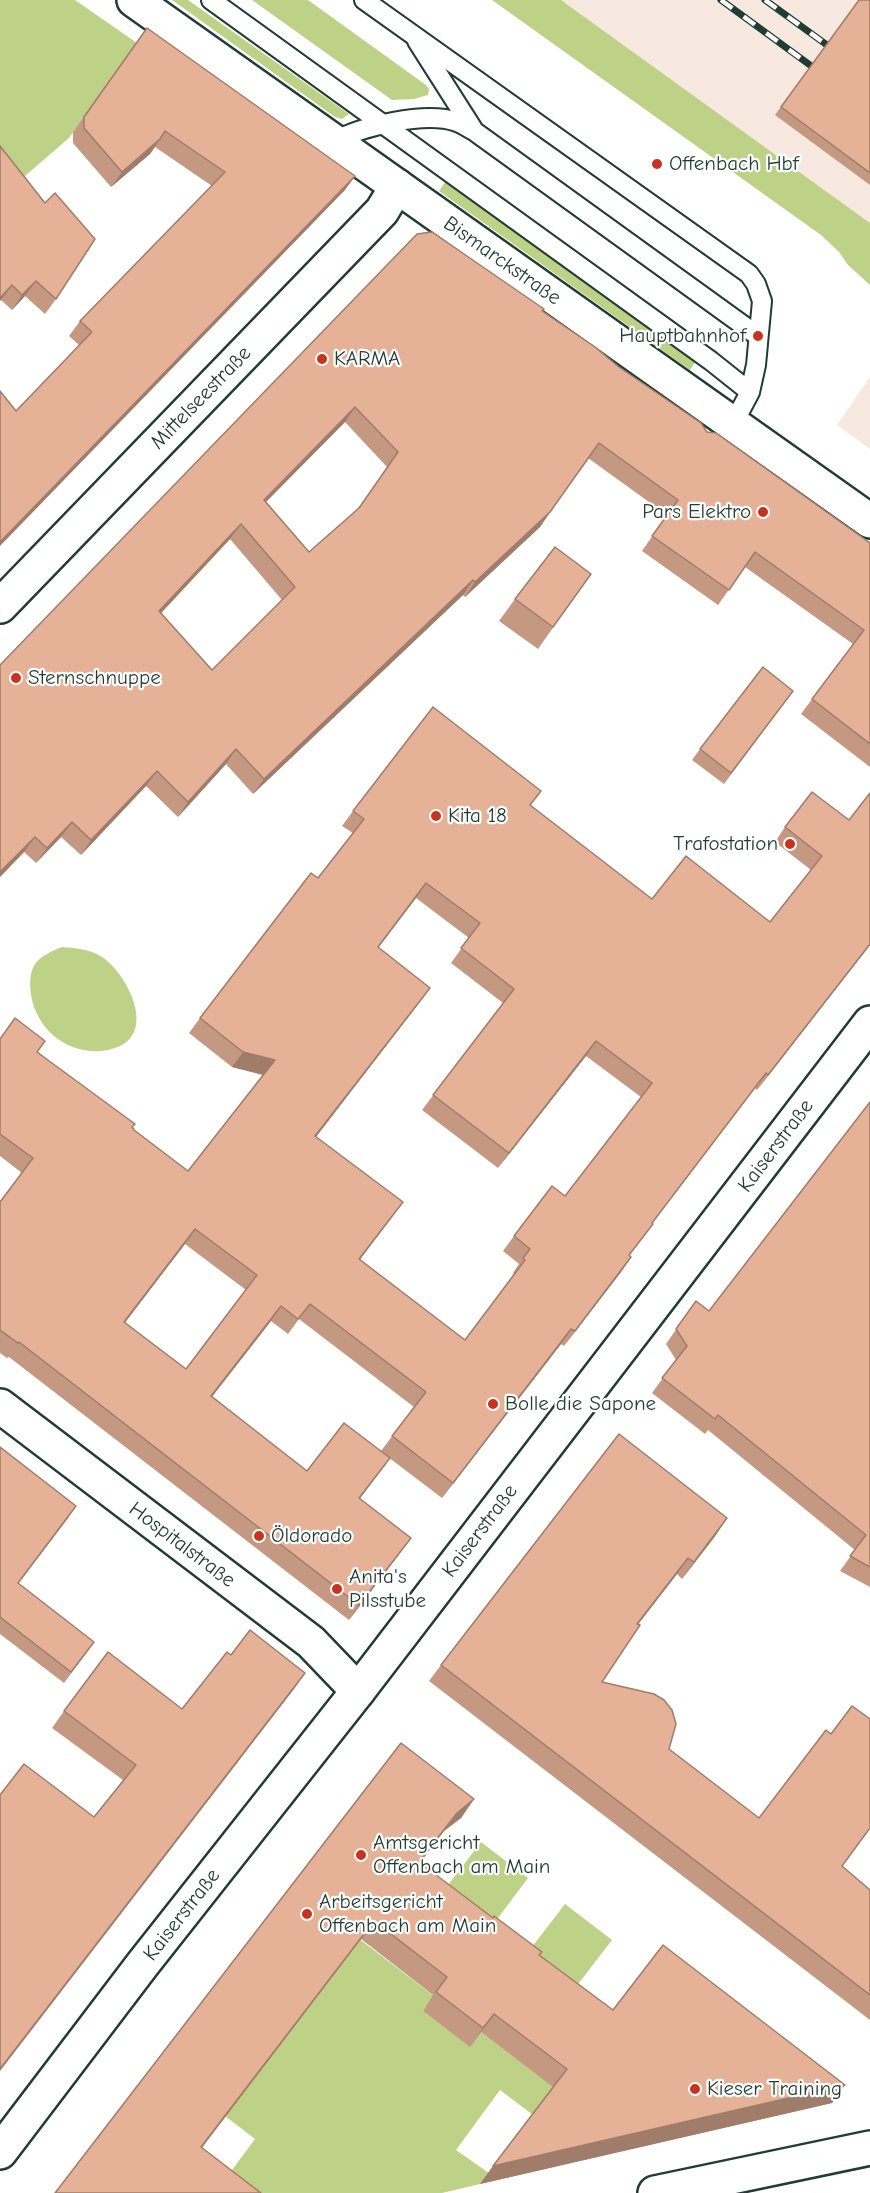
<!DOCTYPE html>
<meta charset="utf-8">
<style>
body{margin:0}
canvas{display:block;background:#fff}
</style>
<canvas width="870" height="2193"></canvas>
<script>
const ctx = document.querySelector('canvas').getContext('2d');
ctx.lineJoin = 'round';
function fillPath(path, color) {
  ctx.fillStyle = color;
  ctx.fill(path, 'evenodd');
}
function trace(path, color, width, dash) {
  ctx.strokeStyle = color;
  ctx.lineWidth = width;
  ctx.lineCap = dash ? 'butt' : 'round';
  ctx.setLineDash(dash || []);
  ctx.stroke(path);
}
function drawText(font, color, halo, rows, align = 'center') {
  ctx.font = font + ' "Comic Neue",sans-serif';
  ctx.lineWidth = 4.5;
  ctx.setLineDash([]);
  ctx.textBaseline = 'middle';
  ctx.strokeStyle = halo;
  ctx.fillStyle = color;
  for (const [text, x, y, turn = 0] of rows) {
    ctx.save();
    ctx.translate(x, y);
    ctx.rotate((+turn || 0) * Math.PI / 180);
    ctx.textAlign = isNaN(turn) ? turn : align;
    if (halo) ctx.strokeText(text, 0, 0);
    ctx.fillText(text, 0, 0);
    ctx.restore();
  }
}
fillPath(new Path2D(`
 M561,0H870V223Z
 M870,377V449L837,425Z`), '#f7e8e0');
fillPath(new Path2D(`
 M0,0H75L137,43L69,138L11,188L0,174Z
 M172,0H188L349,114L342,119L335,117Z
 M252,0H308L426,85L429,89L428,95L414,99L392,100Z
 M492,0H561L870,223V285L848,265L839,252L821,235Z
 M445,182L696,361L690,370L439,191Z
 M62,947C75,948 90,949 102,957C124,971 153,1023 125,1043C120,1047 114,1048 108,1050C71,1057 37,1032 31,995C30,984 29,974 35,964C42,955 52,951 62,947Z
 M481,1842L528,1878L492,1926L445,1889Z
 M565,1904L612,1940L575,1988L528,1952Z
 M358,1938L434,1996L423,2011L470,2046L481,2032L554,2087L533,2115L500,2090L456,2150L489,2173L480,2184L442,2193H255L229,2174L255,2139L225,2116Z`), '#bed287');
const service = new Path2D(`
 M211,0L711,361L750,392
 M364,0L749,274L756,284L762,301L756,365L750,392L733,424
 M417,41L473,129
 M333,142C362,126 425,111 457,122C463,124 468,128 474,131L758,336`);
const minor = new Path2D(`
 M0,606L382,211L397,186
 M0,1406L311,1642L358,1691`);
const secondary = new Path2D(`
 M134,0L870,521
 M0,2152L142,1965L358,1691L870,1023
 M655,2193L870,2148`);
trace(service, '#1f3d34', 22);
trace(minor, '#1f3d34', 38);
trace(secondary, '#1f3d34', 38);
trace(service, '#fff', 18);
trace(minor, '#fff', 33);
trace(secondary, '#fff', 33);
const rail = new Path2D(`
 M721,0L825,76
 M765,0L838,53`);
trace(rail, '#1f3d34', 7);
trace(rail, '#fff', 4.5, [14]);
fillPath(new Path2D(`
 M859,0H870V185L775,115Z
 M147,28L355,176L344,191L16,411L79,345L69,336L80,321L212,186L155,147L150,154L111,187L73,143V132Z
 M0,146L56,299L45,314L25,296L12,310L1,300Z
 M417,234L543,311L619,367L707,432L870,543V767L801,714L853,644L745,567L718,605L642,551L667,515L588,458L540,527L465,597L463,595L253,794L226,764L178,817L146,786L81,855L61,837L36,863L24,852L0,877V665ZM345,422L387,467L359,508L309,552L266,502ZM230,539L282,600L212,670L161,613Z
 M591,574L538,649L499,621L515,599Z
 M793,691L724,784L692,760L700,749Z
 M541,791L530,805L652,899L770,922L811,870L775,842L785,827L849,820L870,793V945L757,1090L755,1088L652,1223L642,1239L629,1255L631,1257L621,1272L564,1346L561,1344L442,1498L388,1457L390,1458L360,1498L400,1553L349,1620L9,1357L7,1358L0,1353V1202L22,1173L0,1156V1039L38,1052L134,1130L188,1171L263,1075L232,1067L189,1033L200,1018L318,878L353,833L342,826L353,811ZM416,898L469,938L451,963L503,1003L422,1110L498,1168L586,1056L641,1097L565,1196L514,1236L503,1251L519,1264L513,1273L514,1274L465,1340L360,1259L392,1217L316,1137L419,1003L378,948ZM185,1244L246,1290L186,1369L125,1322ZM299,1319L414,1407L381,1451L307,1471L212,1396L271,1321L288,1334Z
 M870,1102V1587L840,1571L855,1550L708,1430L705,1434L652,1393L676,1360L666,1344L696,1301L709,1311Z
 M0,1447L69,1517L18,1584L87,1652L64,1683L0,1634Z
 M716,1535L682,1579L677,1574L638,1624L602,1682L669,1749L759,1818L842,1866L870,1890V2020L429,1681L441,1665Z
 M231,1655L294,1689L94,1817L123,1780L52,1728L64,1711L182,1709Z
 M474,1799L461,1818L444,1831L420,1863L493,1918L542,1952L540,1955L613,2010L845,2085L832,2103L480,2184L553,2087L481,2032L470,2047L423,2011L433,1995L361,1939L201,2148L55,2193Z`), '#c59882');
fillPath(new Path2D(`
 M160,139L150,154L111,187L122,172Z
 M355,176L344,191L0,546V542Z
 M36,281L25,296L12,310L22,295Z
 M12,285L1,300L0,301V298Z
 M355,407L345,422L253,515L264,500Z
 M550,512L540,527L465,597L475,582Z
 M241,524L230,539L149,626L159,611Z
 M473,580L463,595L253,794L264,779Z
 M236,749L226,764L178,817L188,802Z
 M157,771L146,786L81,855L91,840Z
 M72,822L61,837L36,863L47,848Z
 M35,837L24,852L0,877V872Z
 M426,883L416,898L367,962L378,947Z
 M870,944V945L757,1090L768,1075Z
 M430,988L419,1003L305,1151L315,1136Z
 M596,1041L586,1056L498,1168L509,1153Z
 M243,1052L275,1060L264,1075L232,1067Z
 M766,1073L755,1088L641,1238L652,1223Z
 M403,1202L392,1217L349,1274L359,1259Z
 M653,1224L642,1239L618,1270L629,1255Z
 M195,1229L185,1244L114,1337L124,1322Z
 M631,1257L621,1272L564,1346L575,1331Z
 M281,1306L271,1321L201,1411L211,1396Z
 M571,1329L561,1344L442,1498L453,1483Z
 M390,1458L379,1473L349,1513L359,1498Z
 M727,1518L716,1535L682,1579L694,1562Z
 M411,1538L400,1553L349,1620L359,1605Z
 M688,1558L677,1574L626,1640L637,1624Z
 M305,1673L294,1689L0,2071V2069Z
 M474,1799L461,1818L444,1831L406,1881L457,1813Z
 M374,1921L361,1939L188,2166L201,2147Z
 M494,2014L481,2032L470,2047L483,2028Z
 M845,2085L832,2103L480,2184L493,2166Z`), '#a07c6a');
const building = new Path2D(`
 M859,0H870V173L781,107Z
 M147,28L355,176L0,542V391L16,411L92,332L80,321L225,172L165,131L160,139L122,172L84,128V117Z
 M0,146L45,203L55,193L95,239L56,299L36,281L22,295L12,285L0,298Z
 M432,232L544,309L542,311L595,347L619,367L701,423L707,432L716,433L870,543V744L812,699L864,630L755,552L729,590L652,536L678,500L599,443L550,512L475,582L473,580L264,779L236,749L188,802L157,771L91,840L72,822L47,848L35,837L0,872V665L417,234ZM355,407L398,452L359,508L309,552L264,500ZM241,524L295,587L212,670L159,611Z
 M555,547L591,574L553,627L515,599Z
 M763,667L793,691L731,773L700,749Z
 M433,707L541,791L530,805L652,899L686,856L770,922L822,856L785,827L812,792L849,820L870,793V944L768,1075L766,1073L652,1223L653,1224L629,1255L631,1257L575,1331L571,1329L453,1483L392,1436L426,1392L310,1304L298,1319L281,1306L211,1396L307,1471L344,1423L390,1458L359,1498L411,1538L359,1605L19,1342L18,1343L0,1330V1202L33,1158L0,1134V1039L15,1018L45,1041L37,1052L135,1124L132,1127L134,1130L188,1171L275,1060L243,1052L200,1018L311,873L318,878L364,819L353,811ZM426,883L480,923L461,948L514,989L433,1095L509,1153L596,1041L652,1083L565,1196L552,1186L514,1236L530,1249L523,1258L525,1260L465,1340L359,1259L403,1202L315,1136L430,988L378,947ZM195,1229L257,1275L186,1369L124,1322Z
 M870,1102V1567L850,1556L866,1535L718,1415L715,1419L662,1378L687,1346L676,1329L696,1301L709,1311Z
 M619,1434L727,1518L694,1562L688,1558L637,1624L640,1625L602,1682L654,1694L664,1700L672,1710L676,1724L669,1749L759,1818L826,1730L831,1734L852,1706L870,1719V1828L842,1866L870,1890V1995L441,1665Z
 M0,1447L76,1506L18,1583L94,1642L71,1672L0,1617Z
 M250,1630L305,1673L0,2069V1795L24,1764L94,1817L136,1765L64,1711L108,1652L182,1709L227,1652L231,1655Z
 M401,1743L474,1799L457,1813L419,1862L493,1918L494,1916L542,1952L539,1955L613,2010L663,1945L845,2085L493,2166L567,2069L494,2014L483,2028L436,1992L447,1977L374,1921L201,2147L261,2193H55Z`);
fillPath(building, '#e5b197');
trace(building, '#a07c6a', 1.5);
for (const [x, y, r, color] of [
 [657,164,6,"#c8321e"],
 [758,336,6,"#c8321e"],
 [322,359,6,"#c8321e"],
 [763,512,6,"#c8321e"],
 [16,678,6,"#c8321e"],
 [436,816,6,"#c8321e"],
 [790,844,6,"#c8321e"],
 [493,1404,6,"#c8321e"],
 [259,1536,6,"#c8321e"],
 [337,1589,6,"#c8321e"],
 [361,1855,6,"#c8321e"],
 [307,1914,6,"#c8321e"],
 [695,2089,6,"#c8321e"]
]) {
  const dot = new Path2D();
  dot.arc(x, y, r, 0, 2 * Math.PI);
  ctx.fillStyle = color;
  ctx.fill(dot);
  trace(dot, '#fff', 2);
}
drawText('21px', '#1f3d34', '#fff', [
 ["Offenbach Hbf",669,164],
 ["Hauptbahnhof",746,336,"right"],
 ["KARMA",334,359],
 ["Pars Elektro",751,512,"right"],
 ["Sternschnuppe",28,678],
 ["Kita 18",448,816],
 ["Trafostation",778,844,"right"],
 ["Bolle die Sapone",505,1404],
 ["Öldorado",271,1536],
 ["Anita's",349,1577],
 ["Pilsstube",349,1601],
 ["Amtsgericht",373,1843],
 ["Offenbach am Main",373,1867],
 ["Arbeitsgericht",319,1902],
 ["Offenbach am Main",319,1926],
 ["Kieser Training",707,2089]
], 'left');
drawText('21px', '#1f3d34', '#fff', [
 ["Bismarckstraße",502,261,35],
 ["Mittelseestraße",201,398,-46],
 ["Kaiserstraße",776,1146,-53],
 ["Kaiserstraße",480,1531,-53],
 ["Hospitalstraße",182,1545,37],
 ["Kaiserstraße",182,1915,-52]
]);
</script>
